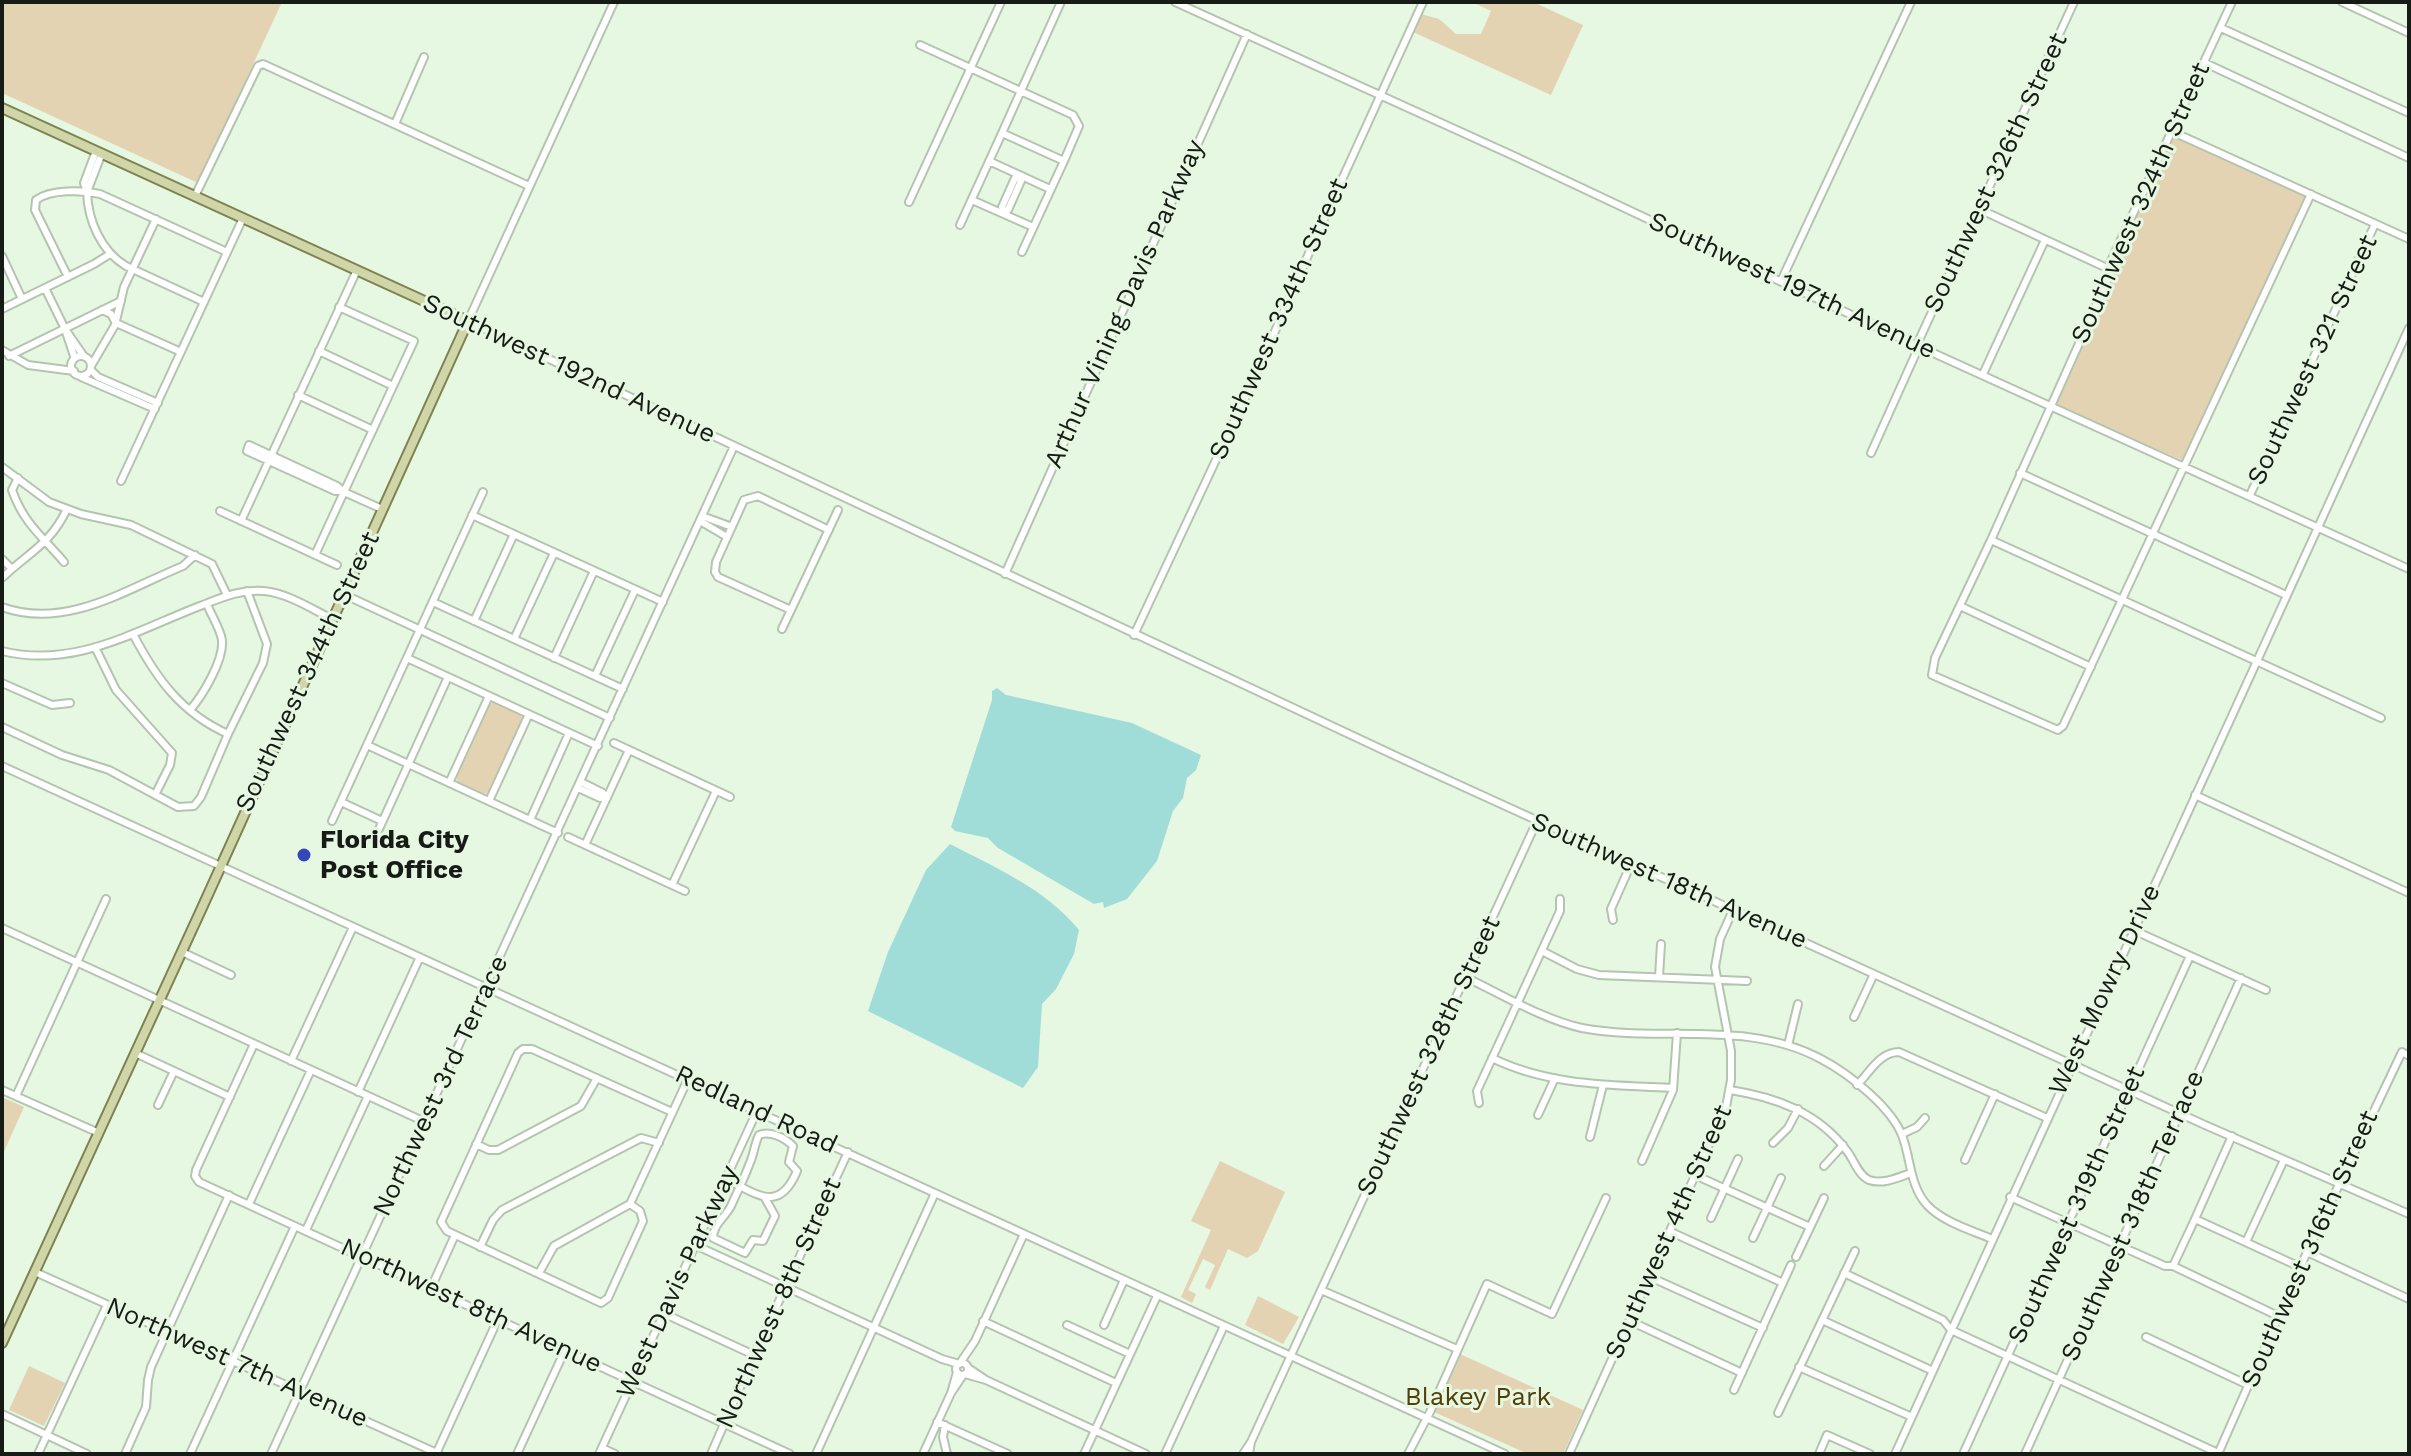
<!DOCTYPE html>
<style>
body{margin:0}
#map{position:relative;width:2411px;height:1456px;overflow:hidden;background:#e6f7e2;font-family:"Work Sans",sans-serif}
canvas{display:block}
.frame{position:absolute;inset:0;border:4px solid #161c15;pointer-events:none}
</style>
<div id="map">
<canvas width="2411" height="1456"></canvas>
<div class="frame"></div>
</div>
<script>
const ctx = document.querySelector('canvas').getContext('2d');
ctx.lineJoin = 'round';
function fillPath(path, color) {
  ctx.fillStyle = color;
  ctx.fill(path, 'evenodd');
}
function trace(path, color, width, dash) {
  ctx.strokeStyle = color;
  ctx.lineWidth = width;
  ctx.lineCap = dash ? 'butt' : 'round';
  ctx.setLineDash(dash || []);
  ctx.stroke(path);
}
function drawText(font, color, halo, rows, align = 'center') {
  ctx.font = font + ' "Work Sans",sans-serif';
  ctx.lineWidth = 6;
  ctx.setLineDash([]);
  ctx.textBaseline = 'middle';
  ctx.strokeStyle = halo;
  ctx.fillStyle = color;
  for (const [text, x, y, turn = 0] of rows) {
    ctx.save();
    ctx.translate(x, y);
    ctx.rotate((+turn || 0) * Math.PI / 180);
    ctx.textAlign = isNaN(turn) ? turn : align;
    if (halo) ctx.strokeText(text, 0, 0);
    ctx.fillText(text, 0, 0);
    ctx.restore();
  }
}
fillPath(new Path2D(`
 M2,2H282L198,183L2,93Z
 M1472,2H1533L1583,25L1551,95L1413,32L1421,14L1439,19L1456,34H1481L1491,11Z
 M2175,137L2310,195L2182,460L2057,406L2055,401L2112,276L2113,263L2171,139Z
 M494,702L521,714L523,722L491,791L482,795L457,783L456,775L487,706Z
 M2,1097L24,1107L2,1156Z
 M1220,1161L1285,1192L1258,1251L1247,1258L1228,1249L1210,1290L1205,1287L1215,1265L1203,1259L1188,1290L1196,1294L1192,1303L1181,1297L1211,1230L1191,1221Z
 M1258,1296L1299,1317L1283,1344L1245,1325Z
 M1460,1354L1583,1410L1563,1454H1528L1434,1412Z
 M29,1366L65,1383L44,1426L9,1410Z`), '#e3d3b2');
fillPath(new Path2D(`
 M997,688L1006,695L1132,723L1201,755L1196,770L1187,778L1183,798L1173,811L1157,861L1127,899L1104,908L1103,902L1094,904L998,848L988,838L955,831L951,827L992,700V691Z
 M950,844C996,868 1046,889 1079,930L1074,954L1056,989L1042,1004L1038,1067L1023,1088L868,1011L888,952L926,870Z`), '#a0ddd9');
const minor = new Path2D(`
 M614,2L468,321L1398,757L2205,1125L2409,1214
 M1175,2L1514,156L1909,342L2409,569
 M2232,2L2110,263L2107,281L1991,540L2381,718
 M2342,2L2409,33
 M2221,28L2409,113
 M920,45L1073,115L1079,126L1064,161
 M2205,63L2409,158
 M395,124L424,57
 M2171,131L2409,239
 M1002,133L1061,2
 M96,151L84,183L87,192L102,153
 M989,161L1050,189
 M87,192C88,221 101,251 126,266L204,302
 M195,196L258,66L263,64L529,186
 M972,200L1033,227
 M909,202L1001,2
 M1979,209L2109,269
 M1004,211L1008,210L1021,181L1020,175
 M1004,211L1002,207L1015,178H1019
 M960,225L1002,133L1064,161L1022,252
 M2,256L22,299
 M68,277L35,210L36,200C50,189 83,190 100,194L227,252
 M1781,281L1911,2
 M45,288L65,329L83,355
 M339,307L414,341L344,492L382,509
 M2,309L94,264L110,254
 M102,310L111,314L116,323L181,352
 M65,329L74,356
 M2,350L28,365L74,371
 M319,351L393,386
 M71 366a10 10 0 1 1 20 0a10 10 0 1 1-20 0Z
 M9,356L121,301
 M91,366L115,325L124,287L156,219
 M91,370L98,377L158,403
 M1983,374L2045,240
 M81,377L155,409
 M298,395L373,430
 M1871,453L1916,353L1920,338L2074,2
 M2,467L49,502L81,514L131,525L212,564L227,595
 M2020,473L2286,595
 M18,478L12,490C24,524 42,536 64,562
 M121,481L243,218
 M2250,495L2375,224
 M220,511L337,565
 M472,515L663,602
 M702,516L732,527
 M241,521L357,270
 M700,521L727,537
 M1991,540L1935,658L1932,675L2058,730L2063,726L2311,194
 M315,555L344,492L337,486L249,445L247,451L335,491H341
 M2,559L12,569
 M1005,574L1247,34
 M2,578C29,552 50,545 67,509
 M343,594L610,718
 M433,602L623,689
 M1960,606L2091,667
 M2,607C65,630 125,590 183,566L195,555
 M791,610L718,577L715,572L716,562L744,500L758,496L829,530
 M474,621L514,534
 M782,629L838,510
 M133,634C156,678 181,713 228,734
 M1134,635L1259,368L1319,230L1423,2
 M514,639L554,553
 M95,647L116,690L172,753L170,765L155,795
 M2,651C74,669 135,631 200,606C221,598 240,589 264,591C287,593 312,609 332,619
 M407,658L598,746
 M554,658L594,571
 M595,676L635,590
 M2,683L52,705L70,703
 M190,710C203,695 224,660 222,640C220,628 211,615 207,604
 M2,727L62,755L109,770L178,807L194,806L201,797L228,734L263,663L267,644L247,591
 M614,743L730,797
 M367,745L558,833
 M2,766L1505,1454
 M449,783L489,696
 M578,788L600,798H607L603,793L581,782
 M2195,795L2409,893
 M489,801L529,714
 M341,802L382,821
 M530,820L569,733
 M332,821L483,492
 M568,837L685,891
 M374,840L448,677
 M585,845L629,750
 M672,885L716,791
 M1613,920L1611,909L1631,864
 M2,928L425,1122
 M2133,930L2266,990
 M1542,951L1577,969L1599,975L1747,981
 M182,952L231,975
 M1465,977C1501,994 1544,1020 1582,1028C1661,1043 1747,1019 1821,1059C1848,1073 1893,1108 1903,1138C1911,1161 1910,1186 1927,1205C1943,1222 1971,1230 1992,1239
 M1659,977L1661,944
 M1854,1017L1874,974
 M254,1044L196,1170L195,1176L199,1182L790,1454
 M1788,1045L1798,1004
 M135,1053L230,1097
 M1492,1058C1549,1086 1612,1085 1673,1088
 M291,1061L353,927
 M1857,1085C1870,1072 1880,1052 1899,1052L2047,1118
 M2,1090L99,1133
 M1730,1090C1775,1097 1818,1112 1847,1151C1854,1160 1858,1175 1869,1180C1883,1185 1899,1177 1911,1173
 M358,1092L420,957
 M16,1096L106,899
 M1479,1103L1477,1091L1560,911V899
 M158,1105L174,1071
 M1538,1115L1555,1078
 M1902,1134L1917,1127L1925,1118
 M2232,1136L2195,1219L2300,1267
 M1590,1137L1603,1085
 M1773,1143L1788,1128L1798,1109
 M476,1144L489,1150H498L581,1106L597,1078
 M1965,1160L1995,1094
 M1642,1161L1673,1090L1677,1033
 M1824,1166L1843,1145
 M1697,1176L1810,1227
 M726,1179C757,1194 779,1214 797,1171L789,1162L793,1146C785,1138 770,1130 759,1135C754,1145 754,1155 749,1165C744,1179 737,1192 731,1206C725,1218 713,1224 713,1238L745,1253L753,1240L763,1241L775,1216L765,1198
 M2010,1197L2165,1266H2173L2278,1316
 M249,1204L311,1070
 M630,1204L640,1211L643,1221L608,1298L601,1303L447,1231L441,1222L518,1053L523,1049H532L672,1112
 M1711,1218L1738,1159
 M306,1230L368,1096
 M1671,1232L1783,1283
 M1753,1238L1781,1178
 M2246,1242L2284,1160
 M695,1245L942,1359L959,1364
 M480,1247L493,1220L502,1210L641,1138L659,1143
 M2307,1252L2409,1299
 M1796,1257L1824,1198
 M2173,1266L2195,1219
 M35,1272L439,1454
 M539,1273L554,1246L630,1204L688,1079
 M1844,1273L1943,1320L1951,1330L2218,1453
 M1650,1277L1763,1328
 M431,1288L455,1235
 M1321,1290L1457,1349
 M663,1313L754,1355
 M1822,1320L1933,1371
 M983,1321L1116,1383
 M1630,1321L1742,1373
 M1067,1325L1130,1354
 M1104,1325L1124,1280
 M2146,1337L2248,1385
 M960,1363L975,1341L1024,1234
 M956 1369a6 6 0 1 1 12 0a6 6 0 1 1-12 0Z
 M1799,1367L1912,1417
 M968,1368L986,1380L1146,1454
 M965,1374L986,1380
 M1734,1390L1791,1265
 M951,1393L957,1372
 M1778,1413L1855,1251
 M2,1414L87,1454
 M937,1422L1008,1454
 M945,1425L943,1437L947,1454
 M602,1448L615,1454
 M38,1454L107,1305
 M125,1454L146,1407L148,1380L151,1367L229,1195
 M190,1454L295,1226
 M271,1454L734,446
 M436,1454L498,1319
 M517,1454L565,1350
 M599,1454L757,1111
 M711,1454L754,1355L848,1152
 M816,1454L935,1193
 M923,1454L951,1393L963,1375
 M1084,1454L1157,1296
 M1165,1454L1224,1326
 M1243,1454L1251,1442
 M1249,1454L1251,1442L1537,821
 M1408,1454L1430,1412L1487,1284L1552,1314L1606,1198
 M1569,1454L1726,1107L1731,1080V1051L1715,967L1720,939L1733,910
 M1819,1454L1827,1435L1870,1454
 M1895,1454L2409,328
 M1963,1454L2190,956
 M2025,1454L2241,978
 M2218,1454L2307,1252L2402,1052L2409,1056`);
const major = new Path2D(`
 M2,108L468,321L201,910L2,1343`);
trace(minor, '#b4c4b0', 10);
trace(major, '#7c8350', 12);
trace(minor, '#fff', 6);
trace(major, '#d1d6a9', 8);
for (const [x, y, r, color] of [
 [304,855,8,"#3447b9"]
]) {
  const dot = new Path2D();
  dot.arc(x, y, r, 0, 2 * Math.PI);
  ctx.fillStyle = color;
  ctx.fill(dot);
  trace(dot, '#e6f7e2', 3);
}
drawText('26px', '#161c15', '#e6f7e2', [
 ["Southwest 326th Street",1996,173,-65],
 ["Southwest 324th Street",2141,203,-66],
 ["Southwest 197th Avenue",1792,286,25],
 ["Arthur Vining Davis Parkway",1125,304,-66],
 ["Southwest 334th Street",1279,319,-66],
 ["Southwest 321 Street",2313,360,-65],
 ["Southwest 192nd Avenue",569,369,25],
 ["Southwest 344th Street",308,672,-65],
 ["Southwest 18th Avenue",1669,881,24],
 ["West Mowry Drive",2105,990,-65],
 ["Southwest 328th Street",1429,1056,-65],
 ["Northwest 3rd Terrace",441,1086,-65],
 ["Redland Road",756,1110,25],
 ["Southwest 319th Street",2077,1205,-66],
 ["Southwest 318th Terrace",2133,1216,-66],
 ["Southwest 4th Street",1669,1232,-66],
 ["Southwest 316th Street",2310,1249,-66],
 ["West Davis Parkway",678,1282,-65],
 ["Northwest 8th Street",779,1303,-66],
 ["Northwest 8th Avenue",471,1306,25],
 ["Northwest 7th Avenue",237,1363,24]
]);
drawText('bold 26px', '#161c15', '#e6f7e2', [
 ["Florida City",320,840],
 ["Post Office",320,870]
], 'left');
drawText('26px', '#533e06', '#e6f7e2', [
 ["Blakey Park",1478,1397]
]);
</script>
